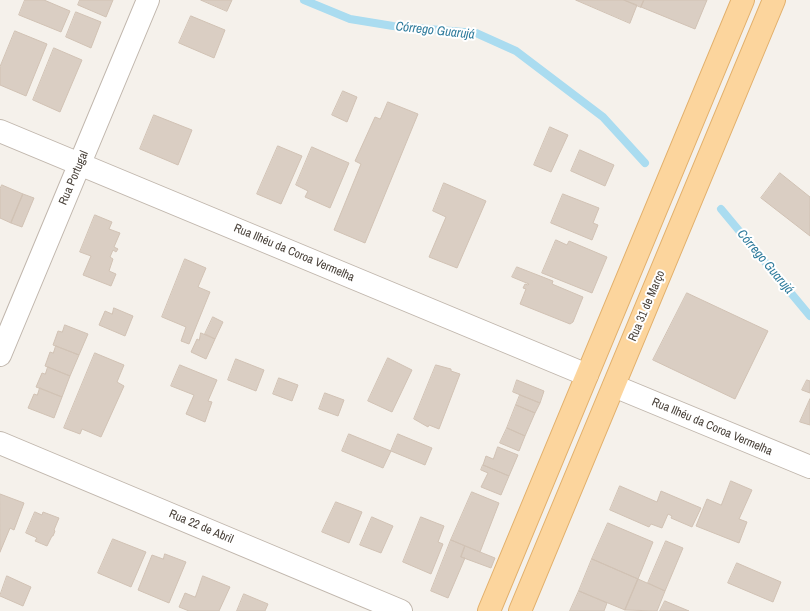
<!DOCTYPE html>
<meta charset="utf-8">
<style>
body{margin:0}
canvas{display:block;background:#f5f1eb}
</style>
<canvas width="810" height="611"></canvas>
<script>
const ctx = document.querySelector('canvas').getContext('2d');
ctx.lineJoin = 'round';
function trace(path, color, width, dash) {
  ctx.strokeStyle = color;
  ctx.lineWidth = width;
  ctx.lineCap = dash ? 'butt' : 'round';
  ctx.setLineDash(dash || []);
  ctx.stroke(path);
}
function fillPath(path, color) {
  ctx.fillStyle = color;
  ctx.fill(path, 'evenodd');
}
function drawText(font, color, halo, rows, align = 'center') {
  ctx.font = font + ' "Archivo Narrow",sans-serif';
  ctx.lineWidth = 4;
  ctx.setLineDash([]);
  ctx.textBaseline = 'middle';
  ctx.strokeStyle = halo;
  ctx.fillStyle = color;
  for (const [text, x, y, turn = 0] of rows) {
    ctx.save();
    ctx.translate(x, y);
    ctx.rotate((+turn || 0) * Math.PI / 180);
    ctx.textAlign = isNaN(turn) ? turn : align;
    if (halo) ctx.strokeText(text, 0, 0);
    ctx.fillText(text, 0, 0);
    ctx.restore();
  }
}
trace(new Path2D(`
 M304,0L350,19L393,26L476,33L516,51L603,117L645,163
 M721,209L810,316`), '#aadcf0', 8);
const building = new Path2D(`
 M25,0H44L70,11L61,32L19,15Z
 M80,0H113L106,17L78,5Z
 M201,0H232L227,11Z
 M576,0H624L637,5L630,23Z
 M624,0H644L641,7Z
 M644,0H707L695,29L641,7Z
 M76,12L101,22L91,48L66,37Z
 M191,16L225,30L214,58L179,43Z
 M15,31L47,44L26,96L0,85V67Z
 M54,48L82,60L60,112L33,100Z
 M343,91L357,97L347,122L332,115Z
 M388,102L418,114L365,243L334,230L361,164L355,161L375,117L380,119Z
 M154,115L192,130L178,165L140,149Z
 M550,127L568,135L551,172L534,165Z
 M278,146L302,156L281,204L257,194Z
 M312,147L349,163L330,208L305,197L308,191L296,185Z
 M580,150L614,165L605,186L571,171Z
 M780,173L810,197V236L761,198Z
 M444,183L486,201L457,268L429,257L446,217L433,211Z
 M2,185L23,194L11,223L0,218V189Z
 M23,194L34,198L22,227L11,223Z
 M563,194L599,208L593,223L598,225L592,240L551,223Z
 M95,215L112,222L109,229L120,233L114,247L118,249L116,252L113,250L110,257L113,259L109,271L116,274L111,286L83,275L91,256L80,252Z
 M556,240L567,245L569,241L607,257L592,293L542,273Z
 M185,259L206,268L198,287L210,292L189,344L181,341L186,327L162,317Z
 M517,267L553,281L552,284L583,297L573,322L570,324L520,304L526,289L523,288L525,284L528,285L529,284L512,277Z
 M687,293L768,331L735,399L653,360Z
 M114,308L133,316L125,336L99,325L105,311L112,314Z
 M213,317L223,322L215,339L205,334Z
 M65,325L88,334L79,355L53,345L58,331L62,332Z
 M201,333L215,339L206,359L191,352L197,339L199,340Z
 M56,346L79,355L70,376L45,366L50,352L53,353Z
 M95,353L124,365L117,382L124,386L101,437L82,429L80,434L64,428Z
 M388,358L412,370L392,412L368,401Z
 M236,359L264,370L256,391L228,380Z
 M180,365L217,380L208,401L212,402L205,422L186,414L194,395L171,386Z
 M436,365L451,369V371L460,374L439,429L429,425L428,427L414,419Z
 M48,367L70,376L62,397L36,387L42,373L45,374Z
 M279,378L298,385L292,401L273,394Z
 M517,380L544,391L540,403L513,392Z
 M807,380L810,381V393L802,390Z
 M40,388L62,397L54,418L28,408L34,394L37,395Z
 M325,393L344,400L338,416L319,409Z
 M520,395L540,403L535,413L516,405Z
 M810,399V425L800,422Z
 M516,405L535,413L525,436L507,428Z
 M507,428L525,436L519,451L500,443Z
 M349,434L391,451L383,468L342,451Z
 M398,434L432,448L425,465L391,451Z
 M498,447L518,455L509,476L483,465L486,456L493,459Z
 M483,465L509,476L501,495L481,487L488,473L481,470Z
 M731,481L752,490L739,519L747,522L739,543L696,526L707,499L721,505Z
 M620,486L657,502L661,491L701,508L692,527L671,518L672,516L668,514L662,528L651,524L649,527L610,510Z
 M472,492L499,503L480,552L451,540Z
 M0,494L24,503L14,530L10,528L0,552Z
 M336,502L362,512L349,543L322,532Z
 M35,512L42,515L43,512L59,518L54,530L55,531L53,536H52L47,546L35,541L37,538L26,533Z
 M372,517L393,526L381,553L360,545Z
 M421,517L444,526L438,542L443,544L431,574L403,562Z
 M608,523L653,542L638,579L592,559Z
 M113,539L146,552L131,587L98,573Z
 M451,540L465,546L461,557L465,558L448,598L431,591Z
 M666,541L683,548L665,591L648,583Z
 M465,546L495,558L491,568L461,557Z
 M165,554L186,562L169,603L138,590L152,555L163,559Z
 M592,559L638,579L625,610L579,591Z
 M737,563L781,582L773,602L728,583Z
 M7,576L31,587L23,606L0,596Z
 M203,576L230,587L219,611H189L179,607L185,593L195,597Z
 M638,579L665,591L657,611L625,610Z
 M579,591L607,603L604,611H570Z
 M244,594L268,604L265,611H237Z
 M665,601L689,611H660Z`);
fillPath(building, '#dacec3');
trace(building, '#d1c2b4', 1);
const minor = new Path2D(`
 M0,131L587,375
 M0,355L148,0
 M614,386L810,467
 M0,443L401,611`);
const major = new Path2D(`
 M489,611L743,0
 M520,611L774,0`);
trace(minor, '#c1b7ad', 24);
trace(major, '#e2b06c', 24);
trace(minor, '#fff', 22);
trace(major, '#fcd59d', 22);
drawText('12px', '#494139', '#fff', [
 ["Rua Portugal",74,178,-67],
 ["Rua Ilhéu da Coroa Vermelha",294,253,23],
 ["Rua 31 de Março",647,306,-67],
 ["Rua Ilhéu da Coroa Vermelha",712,427,23],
 ["Rua 22 de Abril",201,527,23]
]);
drawText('italic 13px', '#2e7b9c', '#fff', [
 ["Córrego Guarujá",435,31,6],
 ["Córrego Guarujá",765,262,50]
]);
</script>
